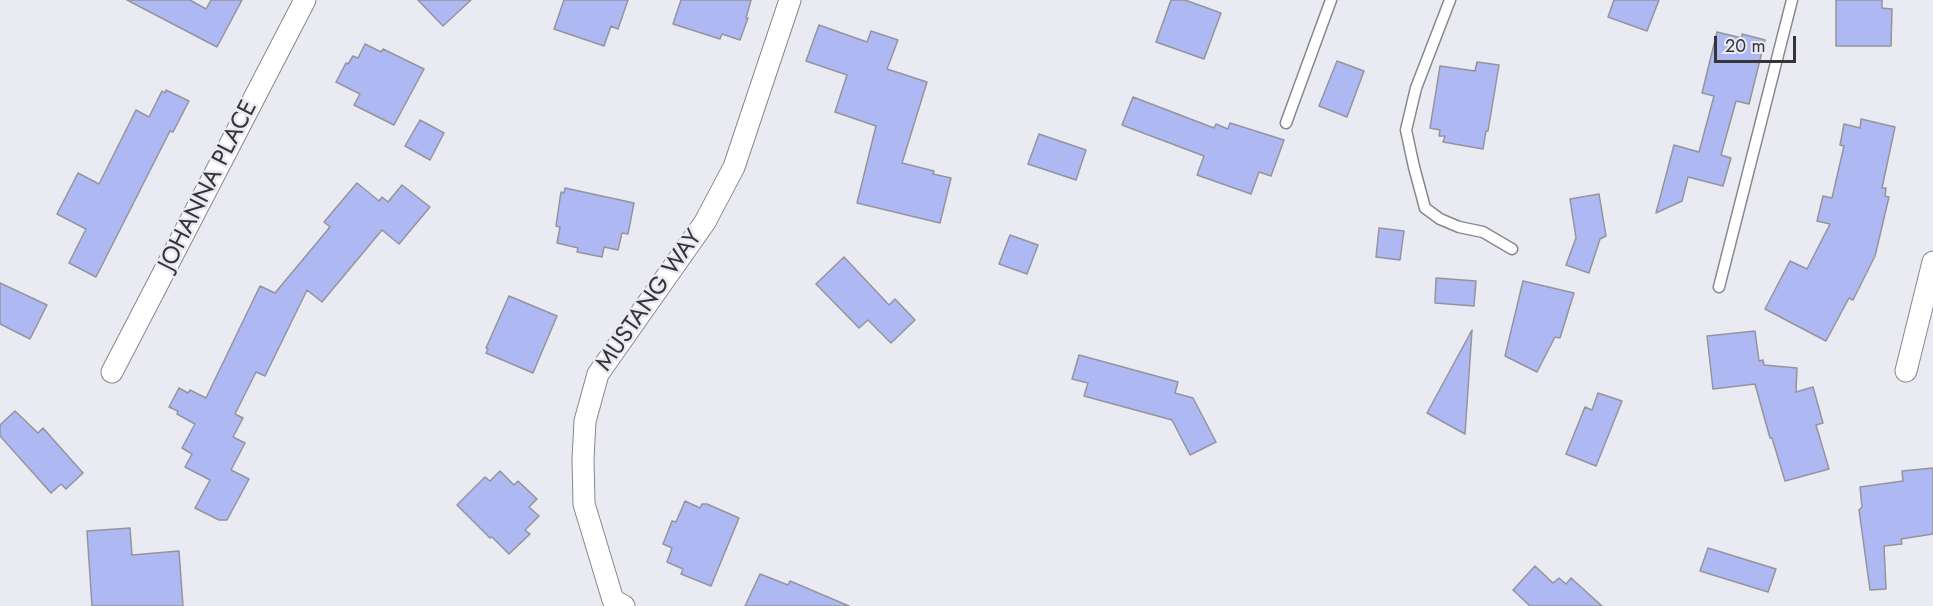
<!DOCTYPE html>
<style>
body{margin:0}
#map{position:relative;width:1933px;height:606px;overflow:hidden;background:#e9eaf2;font-family:Jost,sans-serif}
canvas{display:block}
.scale{position:absolute;left:1714px;top:36px;width:82px;height:27px;box-sizing:border-box;border:3px solid #353538;border-top:0;padding-left:8px;font-size:18px;line-height:21px;white-space:nowrap;color:#353538;-webkit-text-stroke:4px #e9eaf2;paint-order:stroke}
</style>
<div id="map">
<canvas width="1933" height="606"></canvas>
<div class="scale">20 m</div>
</div>
<script>
const ctx = document.querySelector('canvas').getContext('2d');
ctx.lineJoin = 'round';
function fillPath(path, color) {
  ctx.fillStyle = color;
  ctx.fill(path, 'evenodd');
}
function trace(path, color, width, dash) {
  ctx.strokeStyle = color;
  ctx.lineWidth = width;
  ctx.lineCap = dash ? 'butt' : 'round';
  ctx.setLineDash(dash || []);
  ctx.stroke(path);
}
function drawText(font, color, halo, rows, align = 'center') {
  ctx.font = font + ' Jost,sans-serif';
  ctx.lineWidth = 5;
  ctx.setLineDash([]);
  ctx.textBaseline = 'middle';
  ctx.strokeStyle = halo;
  ctx.fillStyle = color;
  for (const [text, x, y, turn = 0] of rows) {
    ctx.save();
    ctx.translate(x, y);
    ctx.rotate((+turn || 0) * Math.PI / 180);
    ctx.textAlign = isNaN(turn) ? turn : align;
    if (halo) ctx.strokeText(text, 0, 0);
    ctx.fillText(text, 0, 0);
    ctx.restore();
  }
}
const building = new Path2D(`
 M127,0H190L206,9L211,0H242L217,47Z
 M418,0H471L443,26Z
 M564,0H628L618,29L611,26L604,46L554,29Z
 M681,0H751L746,18H748L740,40L722,34L720,39L673,24Z
 M1171,0H1185L1221,13L1204,59L1156,42Z
 M1614,0H1659L1647,31L1608,17Z
 M1836,0H1882V8L1892,9L1891,46H1836Z
 M819,25L867,42L871,31L898,40L887,69L927,82L902,163L934,171L933,174L951,178L940,223L857,203L876,126L835,112L847,75L806,61Z
 M1717,32L1742,38V34L1765,40L1749,104L1736,101L1721,155L1731,158L1723,186L1688,177L1682,201L1656,213L1674,145L1699,152L1714,96L1702,93Z
 M365,44L381,52L383,49L424,69L394,125L354,105L360,94L336,82L346,63L348,64L353,56L358,58Z
 M1337,61L1364,71L1347,117L1319,106Z
 M1477,62L1499,65L1488,131H1486L1483,149L1443,142L1445,136H1439L1440,130L1430,128L1440,66L1475,71Z
 M166,90L189,101L173,132L170,131L96,277L69,263L86,229L57,214L78,173L99,184L136,110L149,117L162,91L165,93Z
 M1133,97L1214,128L1216,124L1228,129L1230,123L1284,140L1271,176L1259,172L1251,194L1197,175L1204,156L1122,125Z
 M1861,119L1895,127L1882,188H1886L1885,196L1889,197L1875,256L1853,300L1849,298L1826,341L1765,309L1790,261L1807,269L1830,224L1817,221L1823,196L1832,198L1844,146L1840,145L1844,124L1860,128Z
 M420,120L444,133L430,160L405,146Z
 M1039,134L1086,150L1076,180L1028,164Z
 M357,183L379,201L382,197L388,202L402,185L430,207L399,244L382,230L322,302L307,290L265,376L256,372L235,414L243,418L233,437L245,443L231,470L249,479L227,520H219L195,508L210,480L185,467L192,454L182,448L195,424L177,414L178,411L169,407L179,388L188,393L190,390L206,398L260,286L275,293L330,227L324,222Z
 M565,188L634,203L628,234L622,233L618,250L604,247L602,257L577,252L578,248L557,243L560,227L556,226L557,219L561,192L564,193Z
 M1599,194L1606,236L1600,239L1589,273L1566,265L1576,238L1570,199Z
 M1379,228L1404,231L1400,260L1376,257Z
 M1010,235L1038,245L1027,274L999,264Z
 M844,257L889,305L895,299L915,320L891,343L868,320L859,328L816,284Z
 M1436,278L1476,281L1474,306L1435,303Z
 M1523,281L1574,293L1560,338L1555,337L1537,372L1505,356Z
 M0,283L47,305L30,339L0,324Z
 M509,296L557,316L533,373L486,353L488,349L486,348Z
 M1472,330L1465,434L1427,413Z
 M1755,331L1759,361L1763,360L1764,365L1797,368L1796,392L1813,387L1823,423L1816,425L1829,469L1785,481L1772,438H1770L1755,384L1713,389L1707,336Z
 M1079,355L1178,382L1175,393L1193,398L1216,442L1190,455L1172,420L1084,396L1088,383L1072,379Z
 M1598,393L1622,401L1596,466L1566,454L1585,407L1592,410Z
 M15,411L38,433L43,428L83,473L66,489L61,484L51,493L0,436V425Z
 M1933,468V534L1901,539L1902,544L1884,546L1886,589L1870,590L1859,510L1862,507L1860,487L1903,481L1902,471Z
 M500,471L514,485L518,481L537,499L529,507L539,516L525,530L530,534L509,554L492,537L490,538L457,505L485,477L490,481Z
 M685,501L700,508L702,504H707L739,518L711,586L681,574L683,569L667,562L672,548L663,544L672,521L676,522Z
 M130,528L132,555L179,551L183,606H92L87,531Z
 M1708,548L1776,569L1768,592L1700,571Z
 M1535,566L1553,583L1559,578L1566,584L1571,578L1602,606H1530L1513,590Z
 M760,574L788,585L790,581L849,606H745Z`);
fillPath(building, '#aeb8f3');
trace(building, '#94959c', 1.5);
const service = new Path2D(`
 M1450,0L1416,88L1406,130L1414,167L1425,208L1440,219L1459,227L1483,232L1512,249
 M1286,123L1331,0
 M1719,287L1792,0`);
const minor = new Path2D(`
 M1906,371L1933,262
 M112,372L305,0
 M624,606L613,600L584,504L583,459L585,421L598,374L705,222L734,167L790,0`);
trace(service, '#87888f', 13);
trace(minor, '#87888f', 23);
trace(service, '#fff', 10);
trace(minor, '#fff', 21);
drawText('24px', '#353538', '#e9eaf2', [
 ["JOHANNA PLACE",209,186,-63],
 ["MUSTANG WAY",650,301,-55]
]);
</script>
